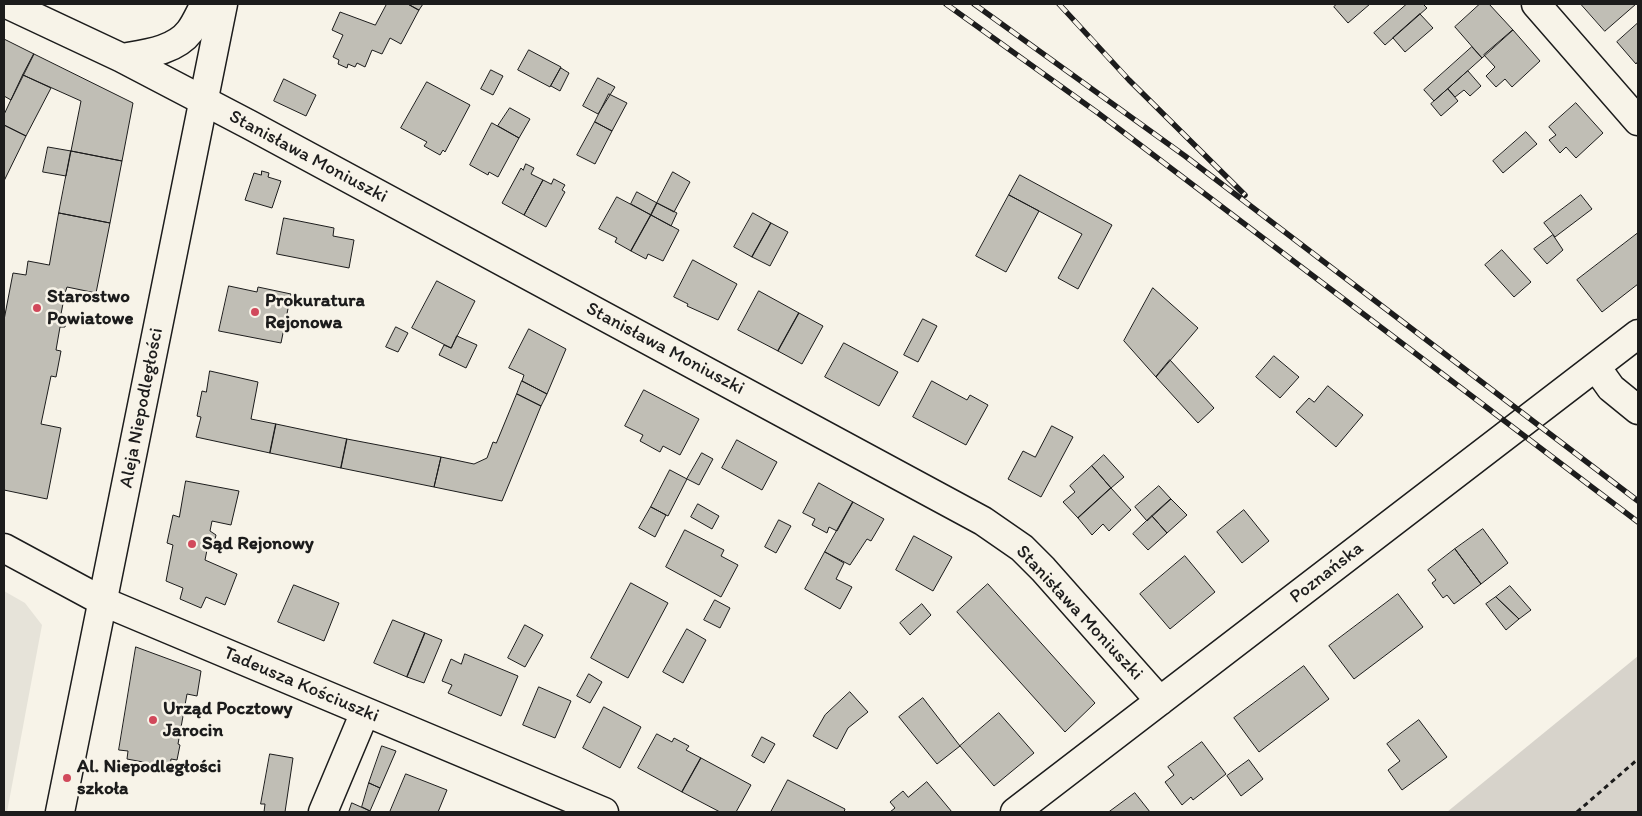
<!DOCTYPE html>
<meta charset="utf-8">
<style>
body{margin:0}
#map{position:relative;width:1642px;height:816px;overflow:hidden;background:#f7f3e8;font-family:Itim,sans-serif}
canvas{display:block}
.frame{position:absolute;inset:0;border:5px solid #1c1c1c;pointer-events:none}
</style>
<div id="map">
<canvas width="1642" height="816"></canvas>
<div class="frame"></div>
</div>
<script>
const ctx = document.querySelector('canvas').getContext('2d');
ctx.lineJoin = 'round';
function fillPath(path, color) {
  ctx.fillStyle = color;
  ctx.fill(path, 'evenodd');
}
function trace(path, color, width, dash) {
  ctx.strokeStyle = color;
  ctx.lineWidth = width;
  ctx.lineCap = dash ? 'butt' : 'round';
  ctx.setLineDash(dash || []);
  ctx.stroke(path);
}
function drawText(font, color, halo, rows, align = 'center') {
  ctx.font = font + ' Itim,sans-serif';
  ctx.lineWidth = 5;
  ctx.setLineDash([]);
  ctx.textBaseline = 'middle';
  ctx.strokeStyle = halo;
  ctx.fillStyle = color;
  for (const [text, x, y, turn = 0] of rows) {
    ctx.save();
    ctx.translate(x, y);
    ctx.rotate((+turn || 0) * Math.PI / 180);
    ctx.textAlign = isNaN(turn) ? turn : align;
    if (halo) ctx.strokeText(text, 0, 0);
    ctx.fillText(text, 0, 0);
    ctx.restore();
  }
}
fillPath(new Path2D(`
 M4,591L25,603L42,625L7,812H4Z`), '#e6e3d9');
fillPath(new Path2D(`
 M1638,656V812H1447Z`), '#d7d3cb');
const building = new Path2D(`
 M387,4H408L419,10L401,44L390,38L382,54L372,50L365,67L357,63L355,67L348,64L347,68L338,64L339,60L333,57L343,35L332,30L340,12L375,25Z
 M408,4H423L419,10Z
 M1337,4H1370L1348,23L1334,7Z
 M1407,4H1423L1427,8L1385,45L1374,33Z
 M1480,4H1489L1513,30L1482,58L1455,27Z
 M1581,4H1636L1605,31Z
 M1420,14L1433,28L1405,52L1393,38Z
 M1638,23V61L1636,64L1617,42Z
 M1513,30L1540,61L1512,87L1505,79L1496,87L1486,76L1495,67L1484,55Z
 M4,39L34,54L11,100L4,96Z
 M1472,47L1482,58L1434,101L1424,90Z
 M529,50L561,67L550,87L518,70Z
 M34,54L133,103L122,161L71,151L81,101L23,75Z
 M561,68L569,73L560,91L551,86Z
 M491,70L503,76L493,95L481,89Z
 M1468,71L1481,86L1470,96L1464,90L1455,97L1448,89Z
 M23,75L51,88L26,136L4,125V115Z
 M598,78L615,87L598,114L583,106Z
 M284,79L316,95L306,116L274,101Z
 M427,82L470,105L445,152L443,150L440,155L424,146L427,142L401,128Z
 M1448,89L1458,101L1441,116L1431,104Z
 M609,94L627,103L612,131L595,122Z
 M1576,103L1603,133L1576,158L1566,147L1560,153L1549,140L1556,135L1549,127Z
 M510,108L530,119L519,138L498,126Z
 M595,122L612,131L595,164L577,155Z
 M492,123L519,138L498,177L489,172L488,175L470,165Z
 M4,125L26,136L4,181Z
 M1526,132L1537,144L1503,173L1493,161Z
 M48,147L71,151L66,176L43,172Z
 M71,151L122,161L110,223L59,213Z
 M526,164L534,168L531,174L543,180L524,215L502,203L521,168L523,170Z
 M262,171L269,173L268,177L281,181L272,208L245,200L254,173L261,175Z
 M673,172L690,182L674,212L657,203Z
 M1020,175L1112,225L1078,289L1058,278L1082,234L1009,195Z
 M554,179L565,185L562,190L565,192L546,227L524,215L543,180L551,184Z
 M637,192L657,203L651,215L631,204Z
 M1009,195L1039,211L1006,272L976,256Z
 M1581,195L1592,209L1555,237L1544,223Z
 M617,197L651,215L631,251L615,242L617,238L599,229Z
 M657,203L677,213L671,226L651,215Z
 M59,213L110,223L96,293L67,287L65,293L61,314L67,315L65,327H60L56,350L61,351L56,377L51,376L41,424L61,428L47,499L4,490V320L13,273L26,275L28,261L49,265Z
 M753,213L771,223L752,257L734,247Z
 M651,215L679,230L663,261L648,254L646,259L631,251Z
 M284,218L334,228L333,236L354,240L349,268L277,254Z
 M771,223L788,232L770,266L752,257Z
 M1638,233V284L1602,312L1577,280Z
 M1553,235L1563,250L1547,264L1534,249Z
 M1502,250L1531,282L1514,297L1485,265Z
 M693,260L737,284L718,320L687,306L688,304L674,297Z
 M437,281L475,301L451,348L412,328Z
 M229,286L257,292L258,287L291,294L281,343L219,331Z
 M1153,288L1198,328L1156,377L1124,341Z
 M759,291L799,313L778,351L738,330Z
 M799,313L823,326L802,364L778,351Z
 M923,319L937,326L918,362L904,355Z
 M396,327L408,333L398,352L386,347Z
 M529,329L566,349L547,394L522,381L524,375L509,368Z
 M457,336L477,345L466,368L439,355L444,345L451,348Z
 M844,343L898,372L879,406L825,377Z
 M1274,356L1299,377L1280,398L1256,377Z
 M1170,360L1214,408L1198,423L1156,377Z
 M210,371L258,382L251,419L276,424L270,453L196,437L201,417L197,416L202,391L206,392Z
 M522,381L547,394L541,406L517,394Z
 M932,381L967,400L970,395L988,405L966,445L913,417Z
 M1328,386L1363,415L1336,447L1296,412L1309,398L1314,402Z
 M644,390L699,419L680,455L663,446L660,452L640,441L643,435L625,426Z
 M517,394L541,406L502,501L434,487L441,457L474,464L487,458L493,442L496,443Z
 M276,424L347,439L341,468L270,453Z
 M1052,426L1073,437L1041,497L1008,479L1023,451L1035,457Z
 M347,439L441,457L434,487L341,468Z
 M737,440L777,462L762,490L722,468Z
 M702,453L713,459L699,485L687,479Z
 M1104,455L1124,477L1111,488L1092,466Z
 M1092,466L1111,488L1078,518L1063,502L1075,492L1070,486Z
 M670,470L687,479L668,516L651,507Z
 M186,481L239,491L231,525L212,521L210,531L216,535L213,549L207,550L205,560L237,574L225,605L206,597L201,608L180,599L183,588L166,581L173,545L167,543L173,515L179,517Z
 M819,483L853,502L837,531L829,527L827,533L812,525L815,519L803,513Z
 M1159,486L1171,499L1147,521L1135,507Z
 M1111,488L1131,510L1109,531L1103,524L1092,535L1078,518Z
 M1171,499L1187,515L1167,533L1152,516Z
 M853,502L884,519L871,541L867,539L850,565L825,552Z
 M698,504L719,516L712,529L691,517Z
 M651,507L666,515L655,537L639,528Z
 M1244,510L1269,541L1242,563L1217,532Z
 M1152,516L1167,533L1148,550L1133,534Z
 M779,520L791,526L776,553L765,547Z
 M1483,529L1508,563L1481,584L1455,549Z
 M685,530L724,550L721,556L738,565L721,597L666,567Z
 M914,536L952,557L933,591L896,570Z
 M1455,549L1481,584L1454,604L1447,595L1443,598L1432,583L1436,580L1428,570Z
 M825,552L844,563L836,579L852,587L840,609L805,589Z
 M1185,556L1215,592L1170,629L1140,594Z
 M631,583L668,603L628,678L591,658Z
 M988,584L1095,703L1065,732L957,612Z
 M294,585L339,603L324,641L278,622Z
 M1510,586L1531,610L1519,619L1496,597Z
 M1398,594L1423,627L1354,679L1329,646Z
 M1496,597L1519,619L1506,630L1486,604Z
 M715,600L730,608L720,628L704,620Z
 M922,604L931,615L910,635L900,623Z
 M393,620L425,633L407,677L374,663Z
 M525,625L543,635L525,667L508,658Z
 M687,629L706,640L683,683L663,672Z
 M425,633L442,640L424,683L407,677Z
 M136,647L201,671L197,696L187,694L178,744L180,745L177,760L171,759L170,767L127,759L128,751L119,750Z
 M465,654L518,676L501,716L448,693L452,685L442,681L451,659L461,664Z
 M1304,666L1329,699L1259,752L1234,718Z
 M589,674L602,682L590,703L577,696Z
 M539,687L571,701L555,738L523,725Z
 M850,692L868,712L848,728L837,749L813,736L825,715Z
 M923,698L960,746L937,764L899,717Z
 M604,707L641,727L620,768L583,748Z
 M999,713L1034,753L994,786L960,746Z
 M1419,720L1447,757L1402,790L1388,770L1400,761L1387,744Z
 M657,734L672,742L674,738L689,746L686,750L701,758L682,792L638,768Z
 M762,737L775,744L764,763L752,756Z
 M1202,742L1226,774L1193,800L1191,797L1182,805L1165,782L1174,775L1168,767Z
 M382,746L396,751L380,788L369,783Z
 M270,754L293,758L285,812H264L265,804H261Z
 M701,758L751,785L736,812H720L682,792Z
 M1249,760L1263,779L1241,796L1227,776Z
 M406,774L447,790L438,812H390Z
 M788,780L845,809L844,812H771Z
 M927,782L952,812H890L895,808L890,802L903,791L908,797Z
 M369,783L380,788L370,811L362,807Z
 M1135,793L1150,812H1109Z
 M352,803L370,811L369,812H349Z`);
fillPath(building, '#c0beb5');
trace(building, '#1c1c1c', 1);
const minor = new Path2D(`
 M7,4L122,58L250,125L983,521L1022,548L1043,569L1160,701
 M1536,4L1638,121
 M122,58C145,54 175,51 190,31C196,23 200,13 205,4
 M1596,367L1611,388L1638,410
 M4,548L104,602L604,812
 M323,812L365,712
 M1015,812L1638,334`);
const major = new Path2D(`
 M60,812L223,4`);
trace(minor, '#1c1c1c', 31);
trace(major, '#1c1c1c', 31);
trace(new Path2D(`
 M1577,812L1638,759`), '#1c1c1c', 3, [5, 4]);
trace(minor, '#f7f3e8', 28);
trace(major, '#f7f3e8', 28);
const rail = new Path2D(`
 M946,4L1098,113L1638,522
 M974,4L1185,156L1638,501
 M1059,4L1129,80L1245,195`);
trace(rail, '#1c1c1c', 5.5);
trace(rail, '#f7f3e8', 4, [11]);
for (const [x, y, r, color] of [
 [37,308,5,"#d1495b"],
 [255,312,5,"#d1495b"],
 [192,544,5,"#d1495b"],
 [153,720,5,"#d1495b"],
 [67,778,5,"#d1495b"]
]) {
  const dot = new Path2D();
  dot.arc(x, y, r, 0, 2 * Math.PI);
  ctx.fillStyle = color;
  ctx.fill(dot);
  trace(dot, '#f7f3e8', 2);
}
drawText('19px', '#1c1c1c', '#f7f3e8', [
 ["Stanisława Moniuszki",308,157,28],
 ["Stanisława Moniuszki",665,349,28],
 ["Aleja Niepodległości",142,408,-79],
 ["Poznańska",1327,573,-38],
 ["Stanisława Moniuszki",1079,613,47],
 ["Tadeusza Kościuszki",301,685,23]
]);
drawText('bold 19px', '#1c1c1c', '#f7f3e8', [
 ["Starostwo",47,297],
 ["Powiatowe",47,319],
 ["Prokuratura",265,301],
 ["Rejonowa",265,323],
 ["Sąd Rejonowy",202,544],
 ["Urząd Pocztowy",163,709],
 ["Jarocin",163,731],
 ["Al. Niepodległości",77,767],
 ["szkoła",77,789]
], 'left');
</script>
